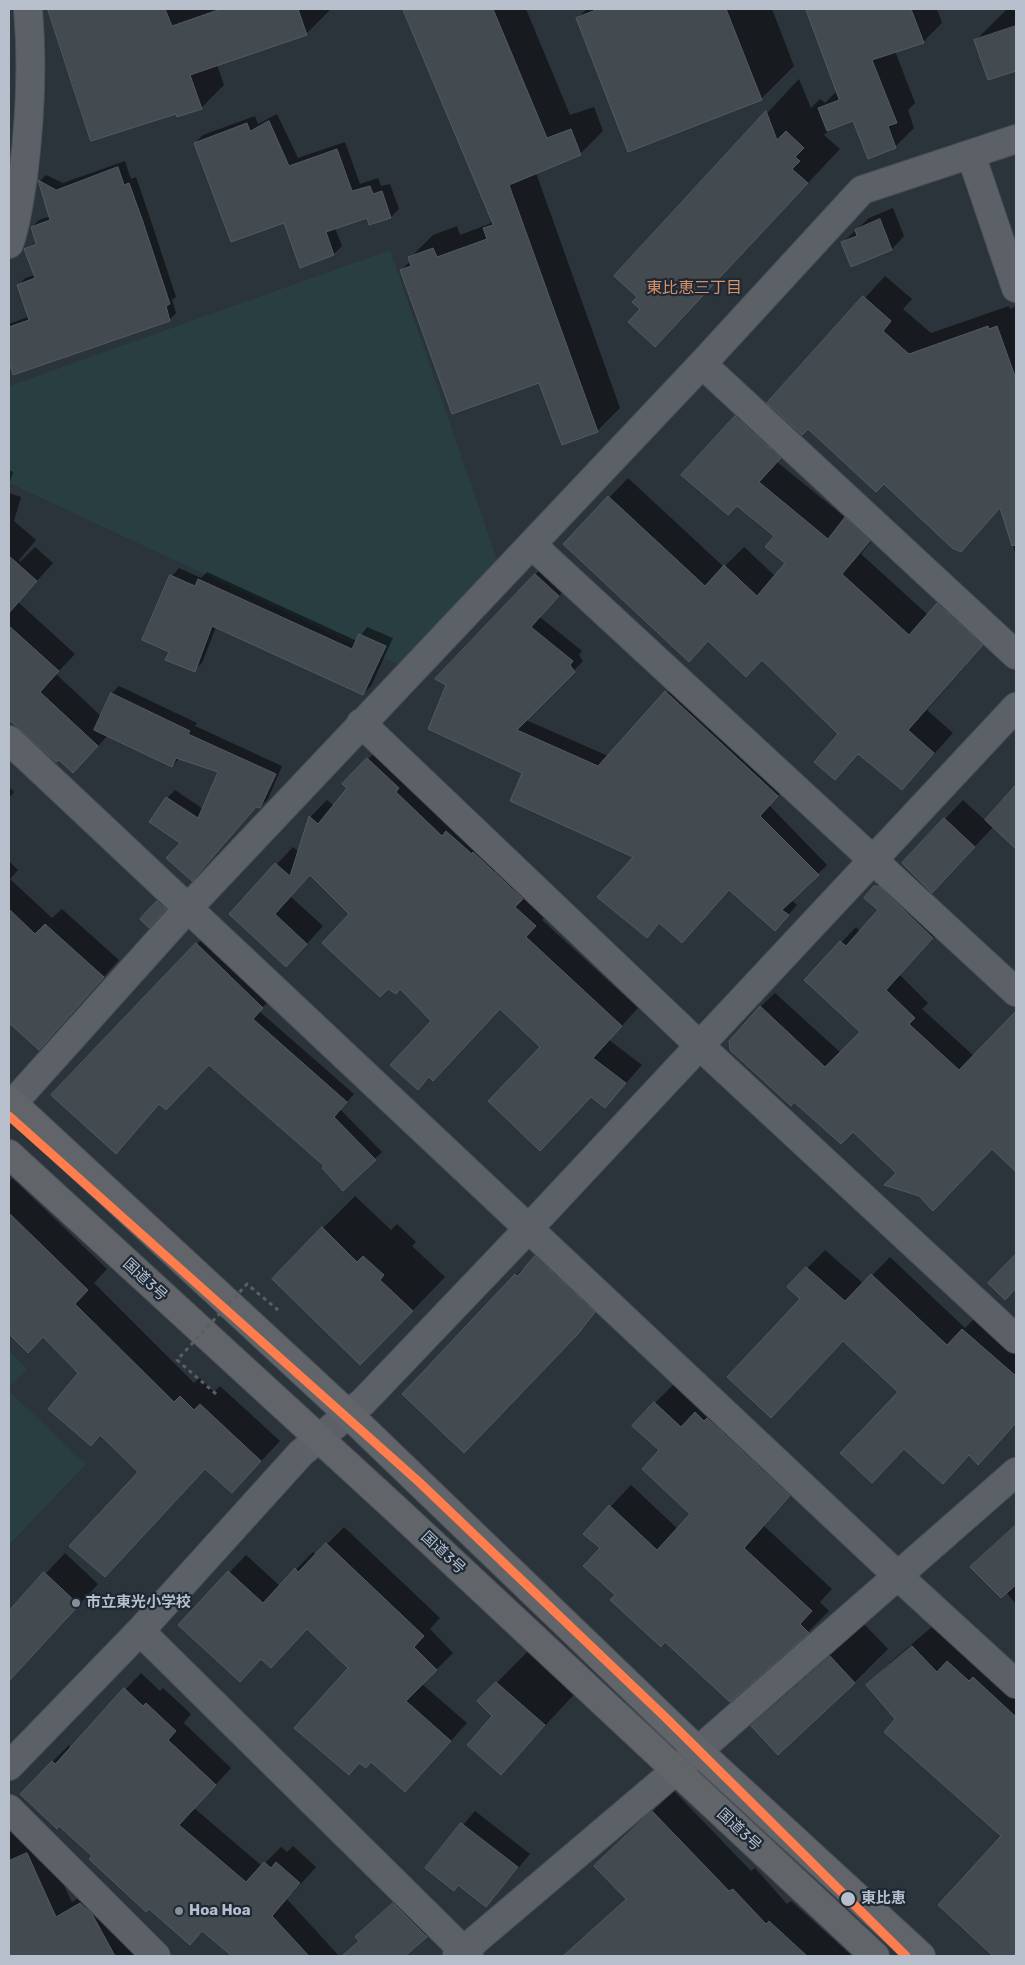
<!DOCTYPE html>
<meta charset="utf-8">
<style>
body{margin:0}
#map{position:relative;width:1025px;height:1965px;overflow:hidden;background:#2b333b;font-family:Rubik,sans-serif}
canvas{display:block}
.frame{position:absolute;inset:0;border:10px solid #b6bfcb;pointer-events:none}
</style>
<div id="map">
<canvas width="1025" height="1965"></canvas>
<div class="frame"></div>
</div>
<script>
const ctx = document.querySelector('canvas').getContext('2d');
ctx.lineJoin = 'round';
function fillPath(path, color) {
  ctx.fillStyle = color;
  ctx.fill(path, 'evenodd');
}
function trace(path, color, width, dash) {
  ctx.strokeStyle = color;
  ctx.lineWidth = width;
  ctx.lineCap = dash ? 'butt' : 'round';
  ctx.setLineDash(dash || []);
  ctx.stroke(path);
}
function drawText(font, color, halo, rows, align = 'center') {
  ctx.font = font + ' Rubik,"Noto Sans JP",sans-serif';
  ctx.lineWidth = 4.5;
  ctx.setLineDash([]);
  ctx.textBaseline = 'middle';
  ctx.strokeStyle = halo;
  ctx.fillStyle = color;
  for (const [text, x, y, turn = 0] of rows) {
    ctx.save();
    ctx.translate(x, y);
    ctx.rotate((+turn || 0) * Math.PI / 180);
    ctx.textAlign = isNaN(turn) ? turn : align;
    if (halo) ctx.strokeText(text, 0, 0);
    ctx.fillText(text, 0, 0);
    ctx.restore();
  }
}
fillPath(new Path2D(`
 M390,250L498,562L401,666L9,483V386Z
 M9,1351L27,1369L9,1388Z
 M9,1391L86,1464L9,1545Z`), '#283e41');
fillPath(new Path2D(`
 M50,9H329V11L306,34L217,65L224,85L201,108L177,112L92,139Z
 M404,9H526L570,115L594,107L603,131L580,154L536,173L620,408L597,431L540,381L401,270L411,261L410,258L433,235L457,226L460,235L489,224L493,220Z
 M587,9H772L794,66L761,99L577,18Z
 M807,9H937L942,23L923,42L895,51L915,103L908,110L914,128L895,147L854,119L830,129L824,135L840,149L655,345L639,297L615,276L799,79L811,108L820,99L825,103L837,91Z
 M1007,9H1016V70L988,79L976,40Z
 M277,114L298,158L345,142L360,184L378,178L381,186L390,184L399,209L391,217L368,216L335,228L342,246L334,254L284,222L195,143L203,135L255,116L258,124Z
 M125,161L131,179L136,177L149,215L176,297L172,300L176,313L170,319L14,373L9,358V324L30,316L19,285L25,278L35,275L26,249L37,241L32,227L39,220L51,216L40,181L46,175L63,183Z
 M893,208L904,236L892,249L852,265L843,242L869,218Z
 M885,276L912,299L903,309L931,333L1009,306L1010,309L1016,306V556L1001,508L961,550L884,482L808,428L769,403Z
 M755,398L799,438L777,462L846,518L865,499L888,521L861,554L928,615L957,585L1001,625L927,710L953,733L902,789L859,753L835,779L840,734L763,658L709,640L565,544L628,478L724,567L744,547L775,576L786,563L776,536L737,505L683,475Z
 M9,470L13,472L9,485Z
 M9,493L21,497L14,521L36,540L19,560L20,562L35,547L53,563L18,602L75,654L56,674L101,716L112,693L119,686L197,723L195,726L282,766L268,799L260,807L257,805L182,842L167,798L175,790L203,809L220,771L180,758L172,766L108,735L90,755L37,717L9,692V574L14,568L12,567L9,571Z
 M545,565L568,586L540,617L582,651L579,655L583,661L526,720L608,756L676,683L787,786L769,805L827,865L791,900L797,905L784,920L729,889L660,922L647,936L635,857L523,773L429,728L535,575Z
 M179,568L201,578L207,572L357,641L367,627L393,638L371,686L363,694L216,627L202,663L194,670L172,576Z
 M385,742L552,908L542,920L638,1008L609,1040L642,1065L605,1107L500,1008L418,1089L433,1021L351,914L311,874L291,897L323,926L303,948L230,914L293,847L299,852L310,817L327,800L334,806L349,788L344,784Z
 M9,787L14,792L9,798Z
 M1016,787V847L994,826L950,873L945,819L963,800L986,821Z
 M9,861L18,870L10,879L52,918L62,909L119,960L39,1048L9,1022Z
 M890,872L947,923L900,975L928,1003L922,1009L974,1056L1016,1013V1156L993,1147L898,1173L760,1007L775,993L841,1053L861,1032L806,980L856,927L860,931L880,910L875,887Z
 M164,896L171,902L155,920L142,919Z
 M204,937L270,1000L259,1011L354,1094L340,1109L382,1152L343,1189L325,1166L209,1063L160,1102L53,1095Z
 M12,1178L107,1269L94,1283L194,1383L200,1378L214,1392L220,1386L280,1441L232,1492L206,1468L105,1576L139,1472L80,1372L44,1335L28,1351L9,1332V1182Z
 M355,1196L391,1230L397,1224L416,1242L412,1246L445,1277L393,1331L323,1228Z
 M825,1250L864,1284L890,1257L965,1328L981,1312L1016,1343V1423L978,1463L970,1454L943,1483L900,1392L789,1287Z
 M542,1251L600,1306L584,1326L403,1394L516,1275Z
 M676,1382L726,1401L729,1398L811,1474L764,1526L832,1589L820,1602L829,1611L808,1632L602,1548L585,1534L631,1485L678,1529L692,1514L661,1450L655,1403Z
 M1016,1524V1604L1006,1592L972,1567Z
 M344,1527L440,1618L430,1629L453,1653L422,1684L467,1723L405,1791L350,1668L308,1628L262,1658L180,1625L246,1555L280,1586L313,1552L316,1555Z
 M65,1553L98,1584L9,1681V1613Z
 M939,1621L1016,1666V1956H995L940,1904L1003,1836L868,1685L894,1659Z
 M864,1624L888,1649L854,1683L752,1726L786,1692Z
 M533,1646L580,1688L501,1773L494,1716L479,1701Z
 M141,1673L160,1691L163,1688L191,1714L184,1723L231,1768L194,1808L262,1866L281,1847L287,1852L293,1846L316,1867L287,1899L339,1956H234L203,1930L190,1943L94,1855L52,1762L69,1745L71,1748Z
 M674,1791L751,1871L755,1868L787,1904L791,1901L852,1956H563L626,1898L617,1845Z
 M9,1805L38,1829L72,1902L97,1887L138,1956H9Z
 M475,1811L530,1854L486,1906L458,1884L427,1867Z
 M406,1891L439,1924L403,1956H342L360,1940L356,1937Z`), '#0007');
const building = new Path2D(`
 M48,9H165L172,26L221,9H298L307,35L190,75L202,109L177,117L176,114L91,141Z
 M403,9H493L547,138L571,129L581,155L509,185L598,432L562,445L539,383L452,414L400,270L411,266L408,257L433,248L437,257L487,239L483,228L493,225Z
 M599,9H726L762,100L628,152L576,18Z
 M806,9H911L924,43L872,60L897,123L888,126L896,148L868,159L853,121L827,131L818,108L839,100Z
 M1016,26V71L988,80L974,40Z
 M766,111L777,140L786,131L804,148L795,157L800,161L792,169L808,183L655,347L628,322L640,309L632,302L637,297L614,276Z
 M269,121L289,166L337,149L352,191L370,186L373,194L382,191L391,218L369,225L367,218L326,232L334,255L300,268L284,223L231,242L194,143L247,123L250,131Z
 M118,167L124,185L129,183L143,222L170,304L166,306L170,321L13,375L9,361V327L29,320L17,285L35,278L24,249L36,244L31,227L50,220L38,180L56,190Z
 M880,219L892,250L851,267L841,242L857,236L855,230Z
 M863,296L891,321L883,331L909,354L988,326L989,329L997,326L1016,379V545L1012,546L1000,508L961,552L952,548L884,484L876,492L808,429L802,435L767,403Z
 M735,416L781,458L759,482L828,539L845,517L870,541L842,574L909,635L937,603L983,645L908,730L934,753L902,790L858,754L835,780L814,762L838,734L762,660L746,677L708,641L689,662L563,544L608,496L705,586L724,565L757,596L785,563L765,547L774,536L737,506L728,515L681,475Z
 M9,556L37,581L9,613Z
 M535,574L559,596L531,627L573,661L570,665L575,672L517,730L598,766L665,691L778,796L760,816L819,875L782,910L789,915L775,931L729,890L682,943L659,923L647,938L597,897L633,857L510,801L522,773L428,729L446,685L435,679Z
 M170,575L195,586L198,579L352,649L359,634L386,646L363,695L212,626L195,672L165,660L169,652L142,640Z
 M9,626L59,671L40,692L98,746L73,773L59,760L56,762L9,720Z
 M111,693L190,731L188,734L276,774L260,808L256,807L192,881L166,858L180,843L149,822L166,797L198,818L218,772L176,758L172,767L94,730Z
 M367,758L399,788L396,792L442,836L446,831L472,854L473,852L523,899L515,907L536,926L526,937L622,1026L593,1058L626,1083L605,1108L591,1097L540,1151L488,1101L540,1047L500,1009L433,1081L429,1077L418,1090L390,1065L431,1021L400,989L396,994L388,989L380,997L322,943L349,914L310,875L275,914L307,944L286,967L229,914L275,863L290,876L309,816L318,824L347,788L342,784Z
 M1016,785V849L985,820Z
 M944,818L975,847L932,893L902,863Z
 M874,886H879L933,938L886,990L915,1018L909,1024L959,1070L1016,1011V1172L992,1149L933,1211L919,1196L884,1185L896,1173L853,1132L841,1144L794,1102L791,1106L730,1050L729,1041L760,1006L825,1067L860,1032L804,980L840,941L846,946L878,910L864,898Z
 M157,901L166,909L149,928L140,919Z
 M9,909L35,934L45,924L104,977L39,1050L9,1023Z
 M196,943L263,1008L253,1019L347,1102L334,1117L376,1160L343,1191L322,1168L324,1166L209,1065L166,1110L159,1104L116,1154L51,1095Z
 M9,1213L88,1290L75,1304L174,1402L180,1396L194,1410L200,1404L261,1461L232,1493L205,1469L105,1577L69,1546L138,1472L100,1435L91,1446L48,1409L78,1373L43,1337L28,1353L9,1334Z
 M322,1227L357,1262L363,1256L384,1275L380,1280L413,1311L360,1365L272,1279Z
 M1016,1254V1288L1005,1300L988,1283Z
 M535,1256L595,1312L578,1334L464,1453L402,1394L515,1274L517,1276Z
 M806,1267L845,1301L871,1274L947,1345L962,1329L1016,1376V1423L978,1465L969,1455L943,1484L904,1449L872,1483L840,1453L898,1392L843,1341L771,1418L727,1377L800,1299L787,1287Z
 M654,1402L681,1427L695,1412L704,1421L707,1418L790,1496L744,1548L812,1611L800,1624L809,1633L730,1702L665,1642L661,1647L610,1600L615,1595L583,1566L600,1548L583,1534L609,1505L657,1550L690,1514L642,1469L659,1450L632,1426Z
 M1016,1525V1585L1001,1598L970,1567Z
 M326,1543L424,1636L414,1647L437,1670L406,1701L451,1741L405,1792L371,1762L366,1768L359,1763L349,1775L294,1728L348,1668L307,1629L271,1668L261,1659L240,1682L178,1625L228,1571L263,1603L295,1568L298,1572Z
 M44,1572L79,1605L9,1681V1611Z
 M912,1646L937,1672L947,1661L969,1681L973,1677L1016,1717V1956H993L938,1905L1001,1836L884,1732L895,1719L866,1685Z
 M830,1656L855,1683L778,1755L751,1726Z
 M496,1682L545,1725L501,1775L467,1745L492,1716L477,1701Z
 M124,1688L143,1706L146,1703L176,1731L168,1740L216,1785L179,1825L246,1882L264,1862L271,1868L276,1862L300,1883L272,1916L309,1956H232L202,1931L190,1945L149,1909L146,1912L89,1859L92,1856L59,1826L57,1829L20,1794L52,1761L55,1764Z
 M652,1811L729,1891L733,1889L766,1924L769,1921L807,1956H563L626,1899L594,1866Z
 M461,1823L518,1867L486,1907L458,1885L454,1891L425,1868Z
 M27,1853L56,1917L80,1903L92,1914L115,1956H9V1861Z
 M393,1903L427,1937L405,1956H342L359,1941L355,1937Z`);
fillPath(building, '#434a50');
trace(building, '#535a62', 1);
const minor = new Path2D(`
 M971,155L1016,288
 M9,244C17,223 19,199 23,177C30,121 33,65 28,9
 M702,364L1016,655
 M532,545L1016,992
 M361,723L700,1046L1016,1339
 M9,740L898,1576L1016,1684
 M13,1103L188,908L702,364L862,190L1016,139
 M140,1631L469,1956
 M9,1766L140,1631L301,1453L363,1402L530,1227L1016,707
 M9,1809L156,1956
 M457,1956L675,1771L1016,1472`);
const highway = new Path2D(`
 M9,1100L348,1414L697,1750L921,1956
 M9,1154L397,1510L875,1956`);
trace(minor, '#494f55', 30);
trace(highway, '#484f56', 30);
trace(minor, '#5c6168', 28);
trace(highway, '#616468', 28);
trace(new Path2D(`
 M216,1394L177,1360L247,1284L278,1310`), '#596065', 3, [4, 4]);
trace(new Path2D(`
 M9,1116L419,1482L665,1717L906,1956`), '#ff7d4d', 9);
for (const [x, y, r, color] of [
 [76,1603,5,"#858e99"],
 [848,1899,8,"#b6bfcb"],
 [179,1911,5,"#858e99"]
]) {
  const dot = new Path2D();
  dot.arc(x, y, r, 0, 2 * Math.PI);
  ctx.fillStyle = color;
  ctx.fill(dot);
  trace(dot, '#1e2936', 2);
}
drawText('15px', '#b6bfcb', '#1e2936', [
 ["国道3号",145,1280,43],
 ["国道3号",443,1553,43],
 ["国道3号",739,1830,43]
]);
drawText('bold 15px', '#b6bfcb', '#1e2936', [
 ["市立東光小学校",86,1603],
 ["Hoa Hoa",189,1911]
], 'left');
drawText('bold 15px', '#b6bfcb', '#1e2936', [
 ["東比恵",861,1899]
], 'left');
drawText('16px', '#d89064', '#1e2936', [
 ["東比恵三丁目",694,288]
]);
</script>
